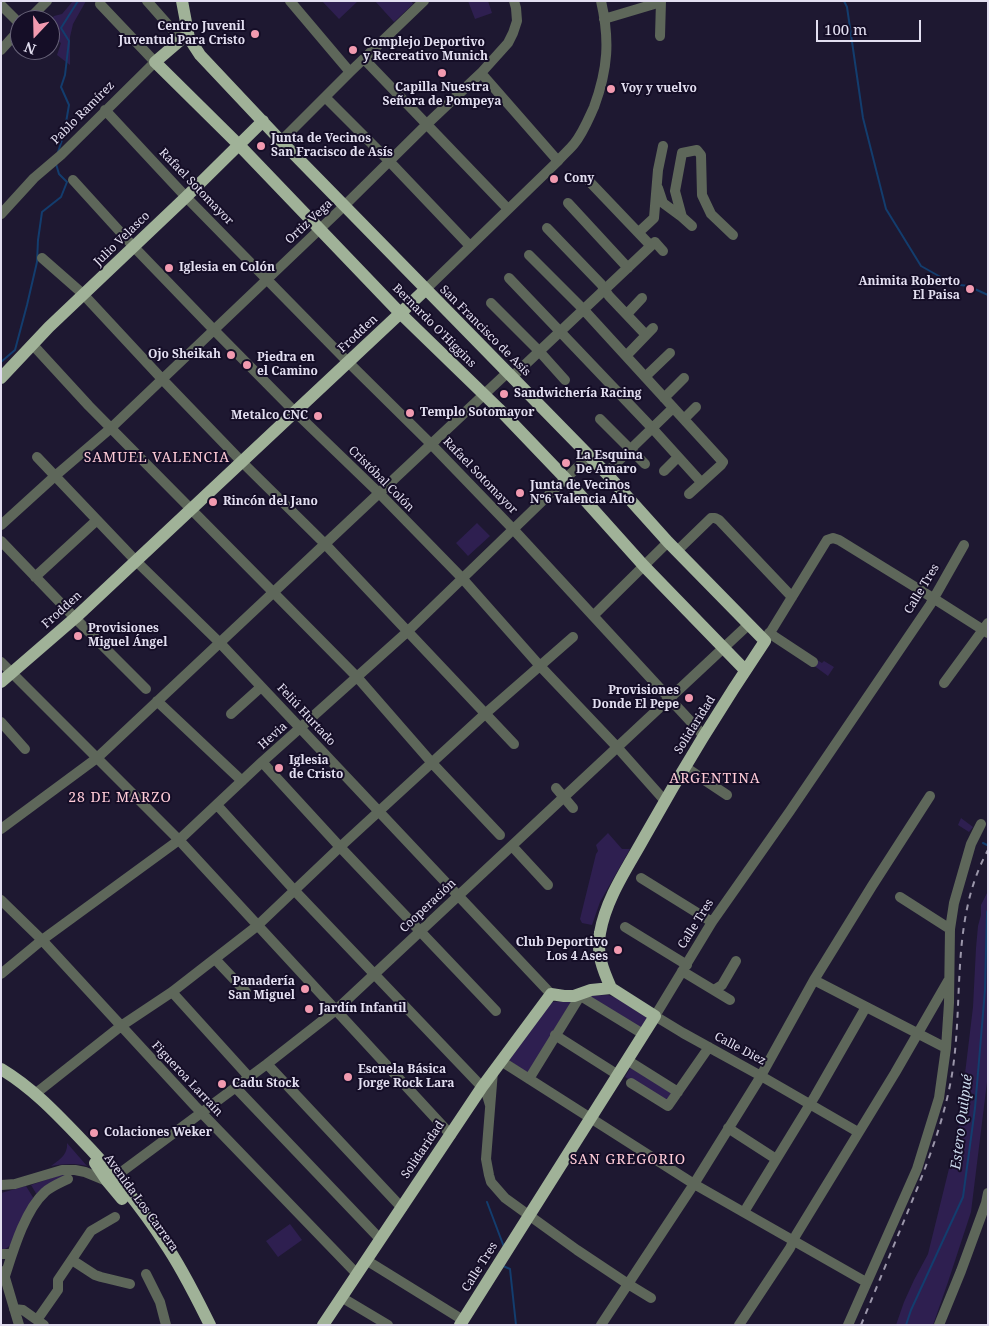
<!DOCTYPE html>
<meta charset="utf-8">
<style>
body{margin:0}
#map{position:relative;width:989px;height:1326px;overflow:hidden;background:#1e1831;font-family:"Noto Serif",serif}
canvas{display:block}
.frame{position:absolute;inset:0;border:2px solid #e3dff1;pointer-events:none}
.north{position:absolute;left:10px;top:10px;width:50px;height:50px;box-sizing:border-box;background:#150e27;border:1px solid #676278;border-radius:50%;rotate:201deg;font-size:14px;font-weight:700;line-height:20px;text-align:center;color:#e3dff1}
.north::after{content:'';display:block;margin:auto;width:18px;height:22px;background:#f29ab0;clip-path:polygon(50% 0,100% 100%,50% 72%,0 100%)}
.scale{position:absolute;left:816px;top:20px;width:105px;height:22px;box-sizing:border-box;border:2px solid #e3dff1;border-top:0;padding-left:6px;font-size:15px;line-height:18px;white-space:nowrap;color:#e3dff1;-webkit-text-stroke:4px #150e27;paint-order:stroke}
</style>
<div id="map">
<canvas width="989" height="1326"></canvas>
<div class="frame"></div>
<div class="north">N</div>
<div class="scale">100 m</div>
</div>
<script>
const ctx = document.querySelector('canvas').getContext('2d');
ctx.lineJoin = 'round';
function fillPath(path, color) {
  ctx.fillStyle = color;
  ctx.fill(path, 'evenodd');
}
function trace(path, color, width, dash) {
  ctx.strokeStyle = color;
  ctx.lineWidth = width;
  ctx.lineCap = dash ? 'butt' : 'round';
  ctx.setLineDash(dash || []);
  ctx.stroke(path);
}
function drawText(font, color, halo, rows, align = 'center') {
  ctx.font = font + ' "Noto Serif",serif';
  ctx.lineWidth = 4;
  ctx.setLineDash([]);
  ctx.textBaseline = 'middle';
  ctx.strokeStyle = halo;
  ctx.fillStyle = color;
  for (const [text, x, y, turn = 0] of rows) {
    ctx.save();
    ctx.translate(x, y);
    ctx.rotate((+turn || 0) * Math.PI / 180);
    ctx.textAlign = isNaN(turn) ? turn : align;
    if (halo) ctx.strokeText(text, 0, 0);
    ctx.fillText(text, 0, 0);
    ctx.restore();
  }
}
fillPath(new Path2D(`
 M73,1H86L73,24L70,37V65L57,55L61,43L50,36L52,30L50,27V21L54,16L62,14Z
 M322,1H358L339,19Z
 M375,1H411L413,4L394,22Z
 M468,1H488L492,13L475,19Z
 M477,523L490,536L468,556L456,543Z
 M817,660L822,663L824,661L834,667L828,676L813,665Z
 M961,818L973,827L969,832L958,825Z
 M608,833L622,849H630L600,902L592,925L582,923L580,919L596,854L598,851L596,845Z
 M988,891V1074L971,1212L948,1282L933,1325H896L904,1302L914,1280L928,1254L958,1132L973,1007L976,948L978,926L981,915V905Z
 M608,995L617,998L647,1018L640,1030L586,996Z
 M563,1001L571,1002L528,1074L509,1060L551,1002Z
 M632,1065L676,1092L668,1104L625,1077Z
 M67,1143L87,1166C74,1163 63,1164 51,1166C59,1160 68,1155 67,1143Z
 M60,1175H66L37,1195L31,1185Z
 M26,1186L34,1199L11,1245L5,1249H1V1193Z
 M290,1224L302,1240L278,1257L266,1241Z`), '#2e1f50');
trace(new Path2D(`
 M844,1L847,7L863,118L886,209L921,266L953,284L968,286L988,295
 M58,152L64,134L69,105L61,87L65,75L69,41L61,28L78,1
 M1,362L15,350L27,305L37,262L38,240L42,212L61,197L67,182L59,174L56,164
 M983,843L987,845
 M487,1202L504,1247
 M503,1266L510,1269L516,1325
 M906,1325L911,1310L963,1197L975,1108L985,990L987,912L988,910`), '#133d6e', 2);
trace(new Path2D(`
 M147,1L178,36L183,38
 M290,1L350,72
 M1,5L20,24
 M604,19L661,2
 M28,20L47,1
 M660,36L661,1
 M1,50L20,29
 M364,59L508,209
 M481,73L558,161
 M325,97L390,162L470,246
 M105,110L186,197L343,357L431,444L513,529L704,736
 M281,141L350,72L424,1
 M587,179L651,246
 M73,180L133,246L214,330L295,412L379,493L462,578L540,666L617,747L665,801
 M658,188L663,203L682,217L692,226
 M568,203L628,268
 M1,214L34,178L61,155L155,62L100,4
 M682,217L675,191L682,153L697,150L701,155L702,195L711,214L733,235
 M547,228L601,284L609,296L646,335
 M639,232L654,218L658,170L663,146
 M529,255L583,309L723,462L721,465L689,494
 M42,258L83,294L162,379L242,462L325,544L514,744
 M509,278L653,429L701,482
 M425,290L558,161C563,155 569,150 574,144C583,133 588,120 594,107C608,69 610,40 601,1
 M491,303L539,351L565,380
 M627,314L642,298
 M33,345L89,406L357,677L432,763L500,835
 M626,356L653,328
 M512,377L655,242L663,251
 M645,377L670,353
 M664,398L684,378
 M600,419L645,464
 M684,419L696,407
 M37,457L136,561L220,643L551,994
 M664,471L678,457
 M606,473L673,408
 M1,525L55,476L111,428L344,206L427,124L481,73L508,43L513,33L517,21L516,8L514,1
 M1,541L75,618L146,689
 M677,551L711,518H715L719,520L792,597
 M35,577L97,520
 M594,615L668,542
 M769,633L813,662
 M765,641L827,540L833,538L839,540L933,598L988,633
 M1,662L179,840L451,1135
 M944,683L988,623
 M157,701L242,781
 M231,714L261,687
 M1,722L25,749
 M262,762L340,847L496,1011
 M685,767L727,795
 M556,788L573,808
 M217,805L295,891L482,1087L487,1095L490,1105
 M1,829L97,758L508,372
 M512,846L548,885
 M641,878L712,922
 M900,897L950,929
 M1,900L42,940L195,1106L357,1274
 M625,927L687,965
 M215,959L246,992
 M682,971L730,1000
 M1,974L42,940L179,840L262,762L407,632L589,456
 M814,980L946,1048
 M714,990L722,985L736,961
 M172,992L249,1077
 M555,1035L618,1075
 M627,1060L678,1092
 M501,1061L694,1184L866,1282
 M267,1064L402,1208
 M493,1071L486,1159L489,1175L491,1182L505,1198L577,1250L628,1284L651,1298
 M529,1079L582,993L584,998L643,1034
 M631,1083L668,1106L709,1047
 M235,1087L380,1239
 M35,1094L121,1026L172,992L257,926L340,847L486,713L573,637
 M728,1128L776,1159
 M858,1132L761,1076L683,1033L655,1016L712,922L790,811L930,605L964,545
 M114,1184L116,1176L267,1064L336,1010L748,625
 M1,1185L15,1184L62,1170H75L85,1172L107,1181
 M744,1212L815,1096L866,1007
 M1,1254H12
 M72,1260L95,1275L101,1277L130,1284
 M366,1260L463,1320
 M3,1271L19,1325
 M146,1274L160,1302L166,1325
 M5,1276C13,1251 25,1210 45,1192C52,1186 60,1183 68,1179
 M341,1297L388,1325
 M14,1309L23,1310L44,1325
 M37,1320L58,1290V1280L91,1231L115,1217
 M601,1325L694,1184L758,1081L814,980L872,886L930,796
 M739,1325L790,1248L796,1235L895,1073L948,981
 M848,1325L917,1169L939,1098L946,1048L949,1003L950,929L954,903L971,844L981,824
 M939,1325L961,1271L986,1203L988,1193`), '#5e675a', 10);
trace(new Path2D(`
 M182,1L189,38L200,55L281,141L606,473L668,542L765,641C722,705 682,770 645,836C628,867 606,898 600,933C596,953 603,970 611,988
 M189,38H183L155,62L239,145L400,313L499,409L566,479L644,566L745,670
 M1,378L49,327L186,197L263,121
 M1,682L75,618L425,290
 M1,1069C31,1087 54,1111 78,1136C110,1169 139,1203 164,1242C182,1268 196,1297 210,1325
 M95,1163L107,1181L122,1199
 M323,1325L482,1087L551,994L564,996H574L591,990L611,988
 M460,1325L655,1016L611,988`), '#a0b298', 12);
trace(new Path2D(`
 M861,1325C876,1289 891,1252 906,1216C924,1172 942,1128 951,1080C965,1004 949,921 988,850`), '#9b96aa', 2, [6, 6]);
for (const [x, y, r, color] of [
 [255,34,5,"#f29ab0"],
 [353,50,5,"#f29ab0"],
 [442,73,5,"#f29ab0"],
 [611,89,5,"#f29ab0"],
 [261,146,5,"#f29ab0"],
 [554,179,5,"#f29ab0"],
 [169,268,5,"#f29ab0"],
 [970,289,5,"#f29ab0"],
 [231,355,5,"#f29ab0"],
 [247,365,5,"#f29ab0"],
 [504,394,5,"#f29ab0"],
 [410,413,5,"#f29ab0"],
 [318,416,5,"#f29ab0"],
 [566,463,5,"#f29ab0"],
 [520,493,5,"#f29ab0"],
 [213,502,5,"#f29ab0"],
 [78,636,5,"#f29ab0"],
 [689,698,5,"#f29ab0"],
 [279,768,5,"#f29ab0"],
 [618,950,5,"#f29ab0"],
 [305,989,5,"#f29ab0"],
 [309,1009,5,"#f29ab0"],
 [348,1077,5,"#f29ab0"],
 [222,1084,5,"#f29ab0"],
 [94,1133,5,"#f29ab0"]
]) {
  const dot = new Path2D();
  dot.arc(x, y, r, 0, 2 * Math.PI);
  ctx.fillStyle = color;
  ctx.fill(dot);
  trace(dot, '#150e27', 2);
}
drawText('bold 12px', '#e3dff1', '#150e27', [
 ["Centro Juvenil",245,27,"right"],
 ["Juventud Para Cristo",245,41,"right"],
 ["Complejo Deportivo",363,43],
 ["y Recreativo Munich",363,57],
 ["Capilla Nuestra",442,88,"center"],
 ["Señora de Pompeya",442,102,"center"],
 ["Voy y vuelvo",621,89],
 ["Junta de Vecinos",271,139],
 ["San Fracisco de Asís",271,153],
 ["Cony",564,179],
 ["Iglesia en Colón",179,268],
 ["Animita Roberto",960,282,"right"],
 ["El Paisa",960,296,"right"],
 ["Ojo Sheikah",221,355,"right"],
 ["Piedra en",257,358],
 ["el Camino",257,372],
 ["Sandwichería Racing",514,394],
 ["Templo Sotomayor",420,413],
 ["Metalco CNC",308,416,"right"],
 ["La Esquina",576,456],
 ["De Amaro",576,470],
 ["Junta de Vecinos",530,486],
 ["Nº6 Valencia Alto",530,500],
 ["Rincón del Jano",223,502],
 ["Provisiones",88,629],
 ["Miguel Ángel",88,643],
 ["Provisiones",679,691,"right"],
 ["Donde El Pepe",679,705,"right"],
 ["Iglesia",289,761],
 ["de Cristo",289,775],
 ["Club Deportivo",608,943,"right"],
 ["Los 4 Ases",608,957,"right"],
 ["Panadería",295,982,"right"],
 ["San Miguel",295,996,"right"],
 ["Jardín Infantil",319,1009],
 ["Escuela Básica",358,1070],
 ["Jorge Rock Lara",358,1084],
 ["Cadu Stock",232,1084],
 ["Colaciones Weker",104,1133]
], 'left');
drawText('12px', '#e3dff1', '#150e27', [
 ["Pablo Ramírez",83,113,-45],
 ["Rafael Sotomayor",196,187,46],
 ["Ortiz Vega",309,222,-43],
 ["Julio Velasco",122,239,-44],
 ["Bernardo O'Higgins",434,326,45],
 ["San Francisco de Asís",485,331,45],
 ["Frodden",358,334,-43],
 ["Rafael Sotomayor",480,476,46],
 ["Cristóbal Colón",381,479,45],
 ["Calle Tres",922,589,-59],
 ["Frodden",62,610,-42],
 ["Feliú Hurtado",306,715,47],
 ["Solidaridad",695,725,-58],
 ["Hevia",273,736,-42],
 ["Cooperación",428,906,-43],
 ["Calle Tres",696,924,-58],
 ["Calle Diez",740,1049,28],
 ["Figueroa Larraín",187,1079,47],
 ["Solidaridad",423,1150,-56],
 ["Avenida Los Carrera",141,1203,54],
 ["Calle Tres",480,1267,-58]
]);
ctx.letterSpacing = '1px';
drawText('14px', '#ffcbd7', '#150e27', [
 ["SAMUEL VALENCIA",157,458],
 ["ARGENTINA",715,779],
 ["28 DE MARZO",120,798],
 ["SAN GREGORIO",628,1160]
]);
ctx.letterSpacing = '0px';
drawText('italic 14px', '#cbdaec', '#150e27', [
 ["Estero Quilpué",962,1122,-83]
]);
</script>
